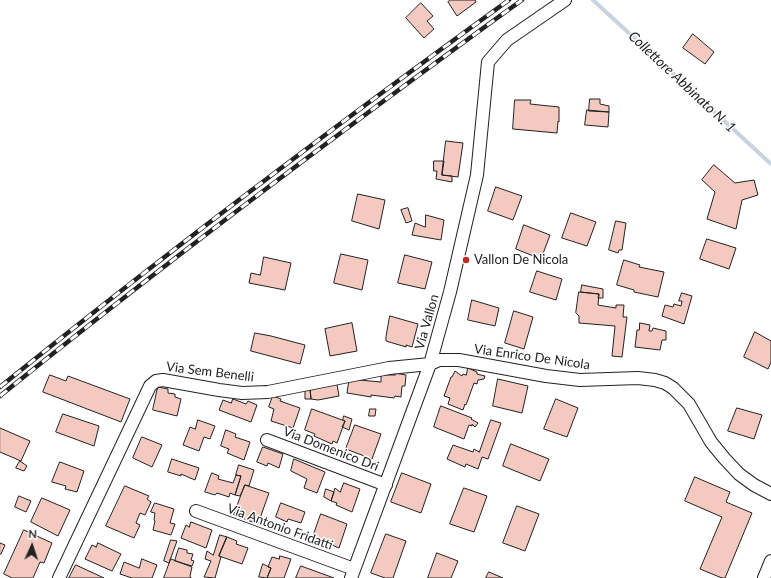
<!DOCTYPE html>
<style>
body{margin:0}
#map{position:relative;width:771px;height:578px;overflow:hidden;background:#fff;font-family:Lato,sans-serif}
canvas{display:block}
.north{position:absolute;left:12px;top:526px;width:40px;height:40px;-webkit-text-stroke:3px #fff;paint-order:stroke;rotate:3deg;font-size:11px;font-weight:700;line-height:16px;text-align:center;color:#222}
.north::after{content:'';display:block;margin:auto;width:14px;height:18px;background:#222;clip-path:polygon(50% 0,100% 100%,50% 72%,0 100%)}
</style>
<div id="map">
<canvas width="771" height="578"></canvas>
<div class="north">N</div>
</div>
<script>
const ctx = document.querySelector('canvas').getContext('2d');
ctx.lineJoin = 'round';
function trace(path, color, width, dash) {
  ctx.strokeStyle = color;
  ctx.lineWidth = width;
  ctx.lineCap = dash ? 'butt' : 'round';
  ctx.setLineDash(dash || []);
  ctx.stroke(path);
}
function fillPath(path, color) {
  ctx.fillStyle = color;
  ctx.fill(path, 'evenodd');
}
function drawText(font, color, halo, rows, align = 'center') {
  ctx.font = font + ' Lato,sans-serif';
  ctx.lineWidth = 3;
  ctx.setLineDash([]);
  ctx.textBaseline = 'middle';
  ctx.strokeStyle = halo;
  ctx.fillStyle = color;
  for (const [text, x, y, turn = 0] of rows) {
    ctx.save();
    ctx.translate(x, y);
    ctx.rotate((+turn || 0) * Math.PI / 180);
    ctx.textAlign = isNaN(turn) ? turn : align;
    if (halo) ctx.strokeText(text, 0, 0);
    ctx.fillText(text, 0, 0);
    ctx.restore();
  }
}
trace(new Path2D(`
 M593,0L771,164`), '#c7d3dd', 4);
const building = new Path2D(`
 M451,0H475L476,2L457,16L448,2Z
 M421,3L433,16L427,21L434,29L424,38L406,18Z
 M693,34L714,52L705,64L683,48Z
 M590,99H600V104L609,106V112L589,111Z
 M515,100H531L530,104L559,107V122L558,121L557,133L513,129Z
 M587,110L609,112L608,127L585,125Z
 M446,141L463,143L458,177L442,175Z
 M434,161H444L442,175L452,176V182L436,179L437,171H434Z
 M714,165L735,183L754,180L758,195L742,200L736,229L707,219L715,192L702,180Z
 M496,187L522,196L513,220L488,211Z
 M358,194L385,200L379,229L352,221Z
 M408,208L412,221L406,223L401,210Z
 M571,213L596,222L587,246L562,238Z
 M426,215L444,220L441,240L412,235L415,223L425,227Z
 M616,221L626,223L622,250H619L618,253L609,250Z
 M524,225L550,235L541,259L516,249Z
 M707,239L736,248L729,269L700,259Z
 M341,254L368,260L362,290L334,283Z
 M405,255L432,262L425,289L398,283Z
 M264,257L291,263L285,290L249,283L251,273L260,275Z
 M624,260L640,265L639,267L664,272L658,297L634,292V290L617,285Z
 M537,271L562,279L556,300L530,292Z
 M582,285L603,289V298H598L599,294L581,292Z
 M579,292L599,294L598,305L616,308V305H624L623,317H627L622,357L612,356L615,326L579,323V316L576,313Z
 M682,293L692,296L684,324L662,316L665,305L673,307L674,304L681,306L682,301H679Z
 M472,300L499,308L495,326L468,320Z
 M514,311L533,317L524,349L505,343Z
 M390,316L418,324L412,347L406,345V347L386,341V337Z
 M352,323L357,351L330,356L325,329Z
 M640,323L650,325L649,331H652L653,328L666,331V340H662L660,350L635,347L637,330H639Z
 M755,332L771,341V362L768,369L744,357Z
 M255,333L271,336L305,345L300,364L251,351Z
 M468,368L477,372V374L485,376L484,379L478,380L477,384L474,383L466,405L465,404L463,410L448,404L450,398L444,396L451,377H452L455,371L462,376L463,374L466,375Z
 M395,373L406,375L405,386H402L401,397L395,396L394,398L371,395V397L347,393L349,379L381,382V375H395Z
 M50,375L66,381L68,376L130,399L121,422L43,392Z
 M498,379L528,386L522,413L493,406Z
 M337,384L339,396L318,400L311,399L310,389Z
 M158,387L168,389V393L175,394V397L181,399L177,416L153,410Z
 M310,389L311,399H305V390Z
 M273,396L281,399L280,401L300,408L293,428L271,421L274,409L269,407Z
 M233,399L246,404L248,401L257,405L251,422L219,410L223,400L231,403Z
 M556,399L578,408L567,437L544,429Z
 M441,406L472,418L471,419L478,423L475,427L472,424V426L469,425L464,439L434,427Z
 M737,408L762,415L754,439L728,431Z
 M312,409L345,421L337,443L333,441L332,444L314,436L315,434L305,430Z
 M370,409H376L375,416H369Z
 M63,414L99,426L94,446L56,432Z
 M344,416L352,419L349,430L342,427L345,421L343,420Z
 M198,420L215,426L210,439L204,437L199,451L183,445L190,427L195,429Z
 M491,420L501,423L488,459L482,457L478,469L466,464L465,467L447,459L453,445L473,452L474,449L479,452Z
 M355,425L381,434L372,459L346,449Z
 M0,428L30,441L21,461L0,452Z
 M226,430L236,434L235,437L250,442L244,460L227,453L229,449L221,446Z
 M142,437L162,445L152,467L133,458Z
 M511,444L549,459L540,481L503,466Z
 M263,447L283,454L279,468L268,463L267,466L257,462Z
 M172,459L199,468L195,480L181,474V476L168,472Z
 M294,459L325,472L317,493L304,488L307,479L291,471Z
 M20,461L27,466L24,471L16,468Z
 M60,462L84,471L77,492L65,489L66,486L52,482Z
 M239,465L254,470L249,486L245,485L240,496L235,495L241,476L236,475Z
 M212,473L219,476L218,479L233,483L236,475L241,476L235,495L230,493L229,497L217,493L215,495L205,492Z
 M402,473L431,484L421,513L391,502Z
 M695,477L730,492L726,502L752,513L725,578H722L700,569L722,517L685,501Z
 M344,483L360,489L352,512L336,505L337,503L331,501L335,488L340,492Z
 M245,485L269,493L258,524L234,515Z
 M125,486L149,496L147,499L151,502L145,515L140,513L136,523L140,525L134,538L106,526Z
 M464,488L487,496L474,532L450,524Z
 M326,489L334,492L331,501L324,497Z
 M19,496L31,501L26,512L15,507Z
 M42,498L70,510L58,536L31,522Z
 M155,503L174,509L170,523L175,524L171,535L153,530L155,521L154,520L155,513L151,512Z
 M281,503L305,512L301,523L288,519L287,522L276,517Z
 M517,506L539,514L525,551L503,543Z
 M321,514L347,524L339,548L313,537Z
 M191,522L212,530L206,548L181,538L186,525L189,527Z
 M24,530L52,543L44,563L40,562L33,578H12L4,574Z
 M386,534L406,541L393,578H385L371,573Z
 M220,535L227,537L219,556L221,557L215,578L204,577L211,561L205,559L207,551L213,555Z
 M227,537L237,541L236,544L248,548L242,564L219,556Z
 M171,540L177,541L169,563L164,561Z
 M0,543L5,545L1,554H0Z
 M98,543L121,554L112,571L85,559L92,545L96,547Z
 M179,548L187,550V553L193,554L191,560L194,561L192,566L175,561Z
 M437,553L458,561L451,578H428Z
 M280,556L291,559L284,578H267L271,568L268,567L272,557L279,559Z
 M142,559L157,565L152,578H132L120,574L124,562L139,568Z
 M171,559L192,567L190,576L191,578H164Z
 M263,564L271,568L267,578L259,577Z
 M76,565L104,578H69Z
 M301,566L334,578H296Z
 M489,572L503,578H486Z`);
fillPath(building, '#f3c9c0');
trace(building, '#222', 1);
const minor = new Path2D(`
 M267,440L386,485
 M196,511L354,569
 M59,578L150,386L156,381L163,380L219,390L242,393L268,392L389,368L430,364L439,360H459L546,376L580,380L638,378L655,380L665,383L673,388L689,404L711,442L724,458L739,474L754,485L771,494
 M351,578L430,364L450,292L477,175L488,62L507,40L565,0
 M764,578L771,561`);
trace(minor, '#222', 14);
trace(minor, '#fff', 12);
const rail = new Path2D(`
 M0,387C166,253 336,125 509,0
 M0,396C170,259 345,128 522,0`);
trace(rail, '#222', 4.5);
trace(rail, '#fff', 3, [9]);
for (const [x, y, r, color] of [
 [466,260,4,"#c62828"]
]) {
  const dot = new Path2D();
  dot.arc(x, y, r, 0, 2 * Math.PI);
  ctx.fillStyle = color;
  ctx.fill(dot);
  trace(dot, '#fff', 1.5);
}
drawText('13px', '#222', '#fff', [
 ["Vallon De Nicola",474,260]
], 'left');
drawText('13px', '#222', '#fff', [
 ["Via Vallon",427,322,-74],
 ["Via Enrico De Nicola",532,357,8],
 ["Via Sem Benelli",210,372,7],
 ["Via Domenico Dri",331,449,21],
 ["Via Antonio Fridatti",280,527,20]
]);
drawText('italic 14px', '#222', '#fff', [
 ["Collettore Abbinato N. 1",682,82,43]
]);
</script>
